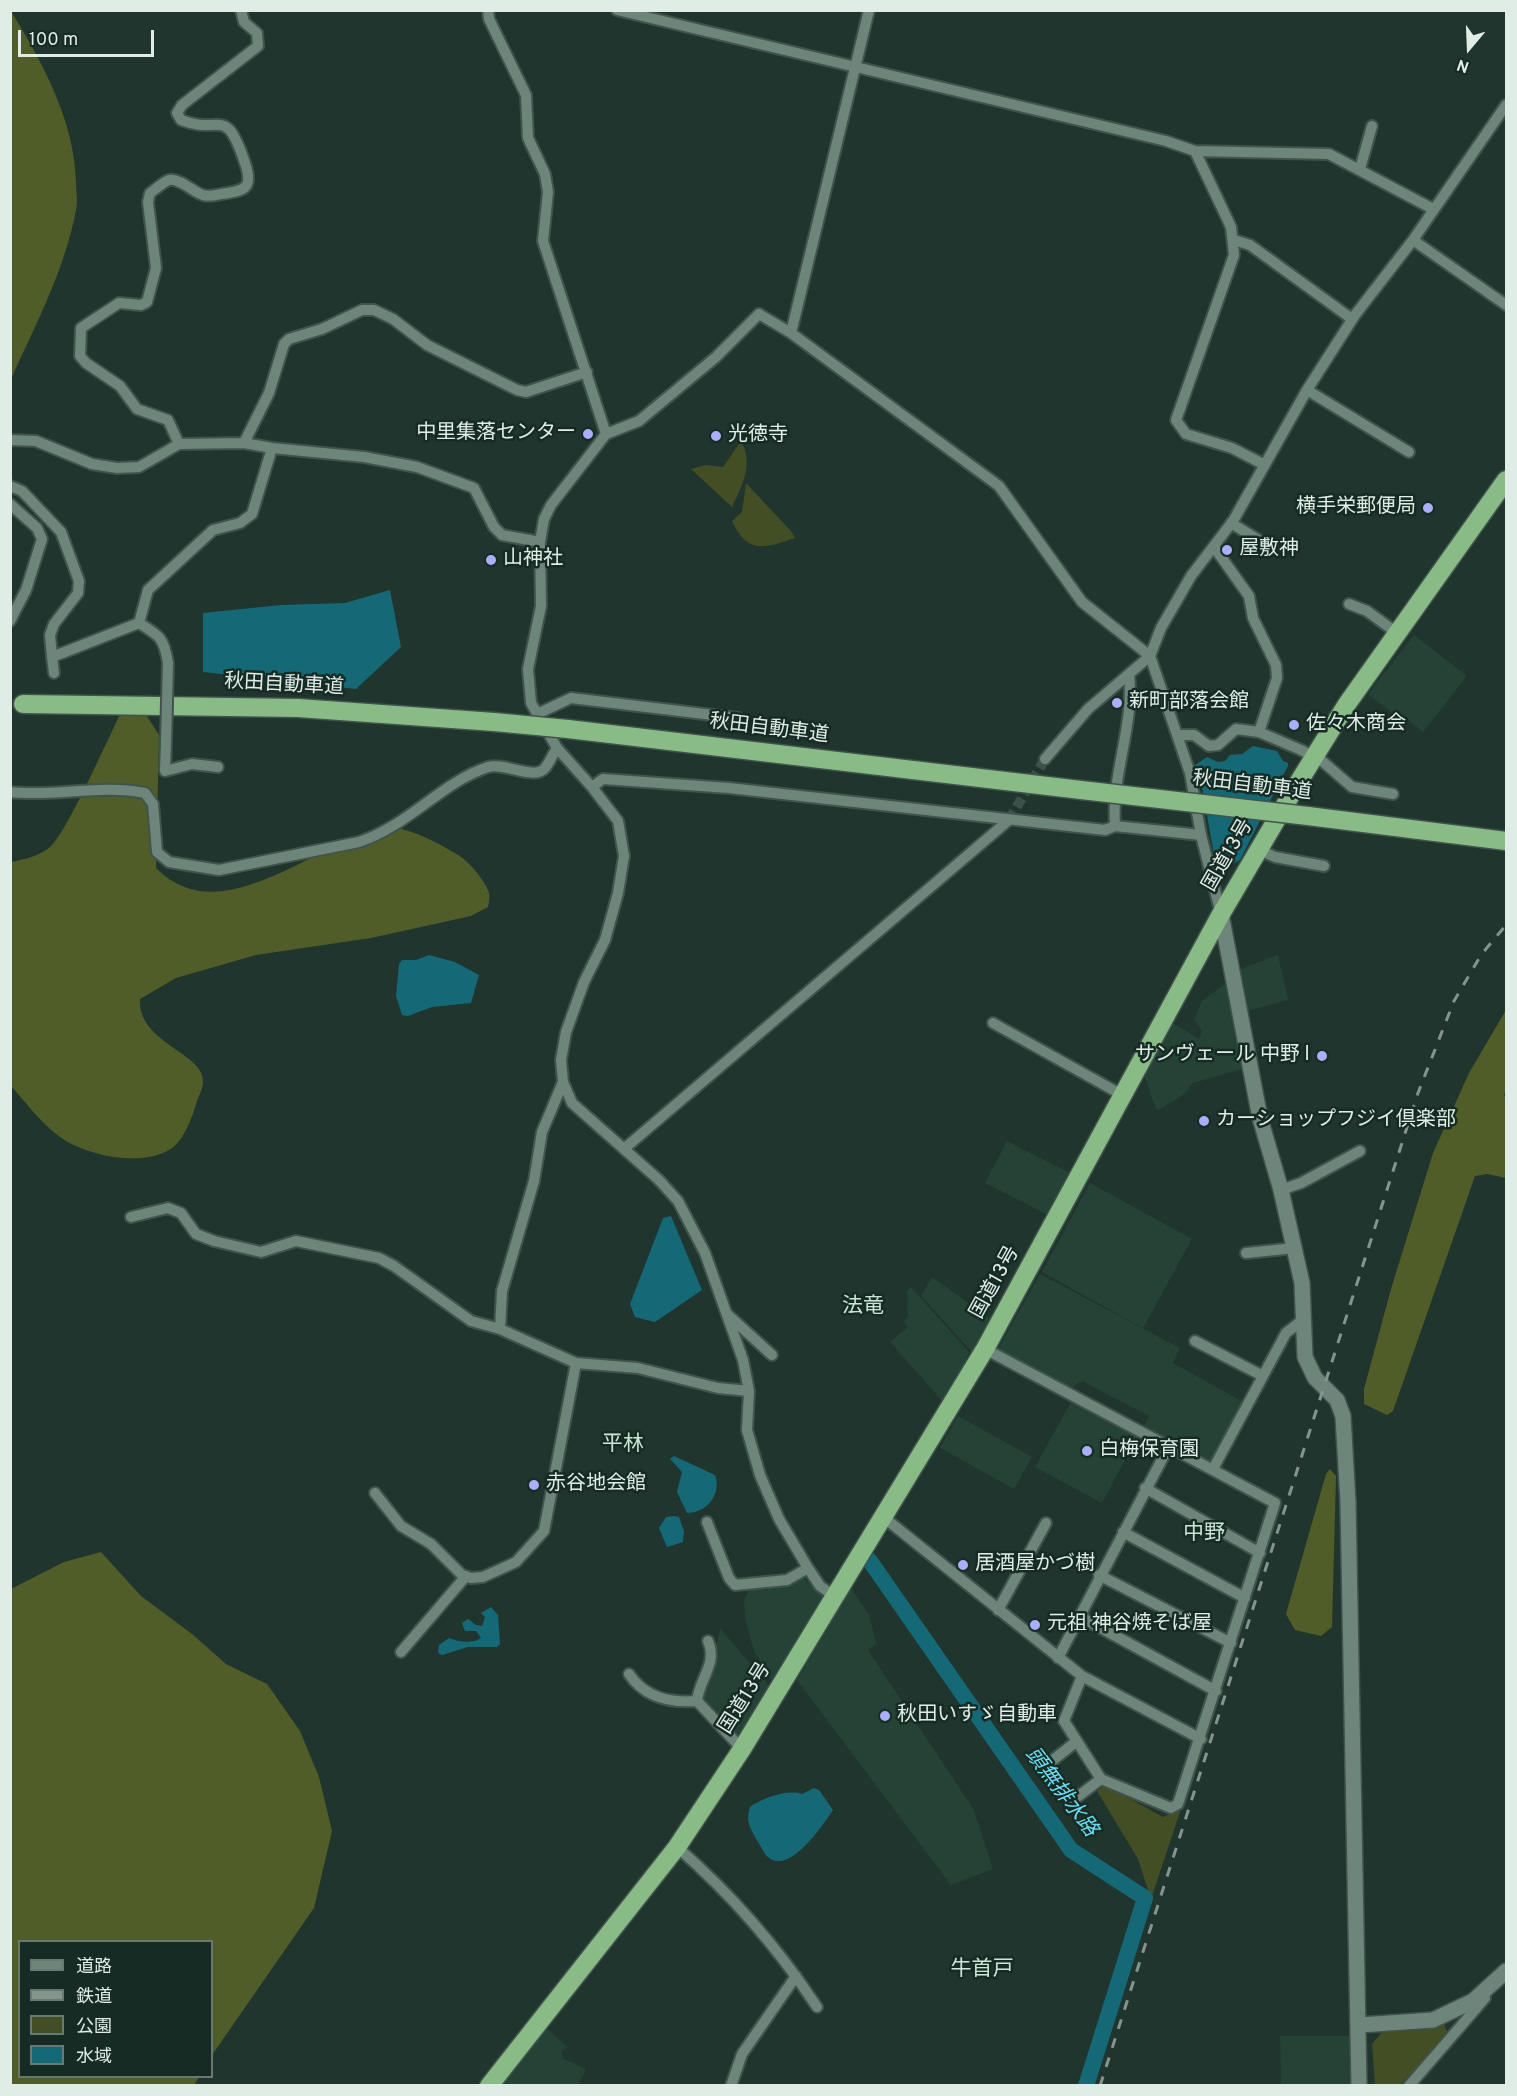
<!DOCTYPE html>
<meta charset="utf-8">
<style>
body{margin:0}
#map{position:relative;width:1517px;height:2096px;overflow:hidden;background:#20352d;font-family:Overpass,"Noto Sans JP",sans-serif}
canvas{display:block}
.frame{position:absolute;inset:0;border:12px solid #e0ede7;pointer-events:none}
.legend{position:absolute;left:18px;top:1940px;width:195px;height:138px;box-sizing:border-box;background:#162b23;border:2px solid #677971;margin:0;padding:8px 10px;list-style:none;font-size:18px;color:#e0ede7}
.legend li{display:flex;align-items:center;gap:12px;height:30px}
.legend b{width:30px;border:2px solid #677971}
.north{position:absolute;left:1439px;top:18px;width:60px;height:60px;-webkit-text-stroke:4px #162b23;paint-order:stroke;rotate:199deg;font-size:16px;font-weight:700;line-height:24px;text-align:center;color:#e0ede7}
.north::after{content:'';display:block;margin:auto;width:21px;height:27px;background:#e0ede7;clip-path:polygon(50% 0,100% 100%,50% 72%,0 100%)}
.scale{position:absolute;left:18px;top:30px;width:136px;height:27px;box-sizing:border-box;border:3px solid #e0ede7;border-top:0;padding-left:8px;font-size:18px;line-height:21px;white-space:nowrap;color:#e0ede7;-webkit-text-stroke:4px #162b23;paint-order:stroke}
</style>
<div id="map">
<canvas width="1517" height="2096"></canvas>
<div class="frame"></div>
<ul class="legend">
<li><b style="height:8px;background:#6e857b"></b>道路</li>
<li><b style="height:8px;background:#84958e"></b>鉄道</li>
<li><b style="height:16px;background:#444e24"></b>公園</li>
<li><b style="height:16px;background:#156977"></b>水域</li>
</ul>
<div class="north">N</div>
<div class="scale">100 m</div>
</div>
<script>
const ctx = document.querySelector('canvas').getContext('2d');
ctx.lineJoin = 'round';
function fillPath(path, color) {
  ctx.fillStyle = color;
  ctx.fill(path, 'evenodd');
}
function trace(path, color, width, dash) {
  ctx.strokeStyle = color;
  ctx.lineWidth = width;
  ctx.lineCap = dash ? 'butt' : 'round';
  ctx.setLineDash(dash || []);
  ctx.stroke(path);
}
function drawText(font, color, halo, rows, align = 'center') {
  ctx.font = font + ' Overpass,"Noto Sans JP",sans-serif';
  ctx.lineWidth = 5;
  ctx.setLineDash([]);
  ctx.textBaseline = 'middle';
  ctx.strokeStyle = halo;
  ctx.fillStyle = color;
  for (const [text, x, y, turn = 0] of rows) {
    ctx.save();
    ctx.translate(x, y);
    ctx.rotate((+turn || 0) * Math.PI / 180);
    ctx.textAlign = isNaN(turn) ? turn : align;
    if (halo) ctx.strokeText(text, 0, 0);
    ctx.fillText(text, 0, 0);
    ctx.restore();
  }
}
fillPath(new Path2D(`
 M1414,635L1467,676L1423,732L1403,716L1400,719L1368,694Z
 M1278,955L1288,1000L1248,1011L1240,969Z
 M1227,982L1243,1069L1193,1083L1183,1095L1157,1111L1144,1075L1170,1021L1199,1039L1202,1031L1194,1019L1202,1001Z
 M1007,1141L1074,1175L1052,1217L985,1183Z
 M1090,1183L1192,1239L1143,1328L1042,1272Z
 M1040,1274L1180,1348L1173,1363L1243,1402L1211,1462L1143,1428L1149,1416L1082,1381L1070,1388L998,1349Z
 M932,1277L994,1321L972,1352L921,1296Z
 M911,1287L969,1352L957,1382L944,1403L890,1342L908,1327L903,1322L908,1317L907,1290Z
 M1072,1400L1138,1436L1102,1503L1035,1467Z
 M958,1416L1032,1457L1014,1489L940,1448Z
 M803,1577L825,1600L771,1680L754,1651L745,1619L744,1600L750,1589L785,1585Z
 M851,1588L869,1615L876,1643L868,1650L974,1810L993,1869L951,1885L797,1680Z
 M720,1628L770,1687L738,1735L699,1696L712,1668Z
 M546,2028L568,2047L561,2052L564,2059L586,2069L578,2085L500,2086Z
 M1280,2036H1350V2085H1281Z`), '#254237');
fillPath(new Path2D(`
 M741,441C754,464 742,486 732,507L691,469L706,465L723,467Z
 M746,483L791,531L795,538C765,548 748,555 732,521L742,512Z
 M1105,1785L1163,1817L1181,1809L1151,1899L1138,1859L1097,1791Z
 M1444,2024L1448,2034L1400,2085H1375L1372,2044L1383,2031L1423,2030Z`), '#444e24');
fillPath(new Path2D(`
 M11,11C43,64 74,119 76,182C76,191 78,201 76,210C65,269 36,324 11,379Z
 M123,709L143,710L159,735L156,868C217,930 303,853 365,834C373,832 384,826 391,827C415,830 438,843 458,855C468,860 486,882 489,893C490,897 489,903 488,907L471,916L371,938L256,955L176,978L140,999C137,1043 205,1053 203,1082C203,1089 198,1097 196,1104C192,1118 184,1139 172,1148C145,1167 93,1157 66,1141C45,1128 27,1104 11,1086V862C25,859 37,857 49,848C67,834 109,735 123,709Z
 M1506,1010V1089L1504,1095L1506,1099V1178L1487,1174L1475,1176L1393,1411L1387,1415L1364,1404V1389L1391,1289L1433,1153L1469,1073Z
 M1330,1469L1336,1476L1332,1627L1321,1636L1295,1630L1286,1614L1326,1474Z
 M101,1552L141,1596L192,1634L226,1664L267,1684L300,1731L319,1777L332,1831L314,1908L212,2055V1942H20V2076L199,2077L194,2085H11V1589L64,1562Z`), '#515d29');
fillPath(new Path2D(`
 M390,590L401,647L356,689L203,672V613L281,605L345,603Z
 M1253,746L1277,751L1283,761L1288,763V766L1240,860L1217,872L1200,775L1194,766L1207,757L1218,762L1225,761L1230,755L1242,754Z
 M429,955L455,962L479,975L471,1003L432,1007L408,1016L402,1015L396,996L399,964L402,960H416Z
 M671,1216L702,1290L655,1322L635,1317L630,1304L663,1218Z
 M674,1456L715,1475C722,1494 707,1513 687,1513L677,1492L682,1472L670,1459Z
 M674,1516L679,1517L684,1531L683,1542L667,1547L659,1528L666,1517Z
 M491,1607L498,1615L500,1644L497,1647H468L442,1655L438,1653L439,1645L449,1638C459,1642 472,1644 481,1638L476,1631H465L462,1623L468,1619L476,1625L482,1626L485,1617L481,1613Z
 M814,1788L819,1790L833,1810C823,1825 789,1876 768,1857C764,1854 761,1846 758,1842C751,1829 745,1822 750,1807C762,1798 788,1789 802,1794Z`), '#156977');
trace(new Path2D(`
 M870,1561L1071,1850L1145,1898L1086,2086`), '#156977', 16);
trace(new Path2D(`
 M1009,820L1045,759`), '#3d5149', 10, [10, 5]);
const street = new Path2D(`
 M488,10L489,19L526,95L528,138L545,174L548,192L543,241L606,434
 M617,10L1166,141L1195,151L1329,154L1433,209
 M1195,151L1231,227L1234,255L1176,420L1186,434L1232,448L1263,464
 M1360,169L1372,126
 M1234,240L1250,245L1352,319
 M1413,240L1506,305
 M791,333L869,10
 M1307,390L1409,452
 M10,440L36,441L92,464L117,468L139,467L179,444L244,443L272,448L364,457L417,467L474,488L494,527L502,535L540,542
 M244,443L269,393L284,344L289,339L322,329L362,310H374L393,319L427,345L517,390L526,392L587,372
 M179,444L168,420L137,409L120,386L86,363L80,356L81,328L119,303L141,305L147,302L156,268L148,202L150,193C155,190 163,182 169,180C180,178 193,192 203,195C208,197 216,195 221,194C244,191 254,189 245,163C225,103 221,136 181,120L177,113L182,105L258,46L257,33L244,22L241,10
 M10,486L22,491L61,532L79,581L78,593L54,624L50,635L52,657L139,623
 M10,504L37,528L42,539L26,590L10,621
 M1231,523L1265,544
 M1214,547L1249,596L1253,618L1276,665L1277,678L1259,732
 M1349,604L1367,611L1397,633
 M139,623L148,590L213,530L240,523L252,514L272,448
 M139,623C160,636 164,638 168,663
 M52,657L54,673
 M537,714L571,698L738,718
 M1177,735H1194L1209,746L1218,745L1236,729L1259,732L1301,750L1322,761L1352,787L1393,794
 M166,741L165,771L192,764L218,767
 M1045,759L1088,709L1150,656L1161,628L1191,576L1233,521L1307,390L1355,315L1413,240L1506,105
 M592,787L603,779L729,788L1105,830L1115,826L1201,835
 M10,792C55,797 102,784 145,793L153,804L157,852L169,862L219,870L359,842C408,826 442,782 488,767C504,762 535,781 545,768C550,762 553,754 557,748
 M1115,826C1111,774 1135,725 1129,674
 M1259,850L1275,857L1324,866
 M993,1023L1124,1096
 M625,1148L1009,820
 M1281,1190L1301,1183L1360,1151
 M131,1217L168,1208L181,1213L196,1234L214,1241L261,1252L296,1241L379,1258L394,1266L471,1321L500,1329L576,1363L638,1368L718,1388L749,1391
 M1246,1253L1295,1248
 M727,1314L772,1355
 M500,1329L502,1291L534,1181L542,1132L563,1082
 M1195,1341L1263,1376
 M985,1349L1275,1503L1178,1804L1171,1808L1101,1779L1064,1721L1082,1676
 M1213,1469L1286,1333L1304,1319
 M1145,1488L1260,1553
 M375,1493L401,1526L431,1544L462,1575L471,1578L483,1577L516,1562L544,1531L576,1363
 M882,1516L1082,1676L1201,1739
 M707,1522L729,1578L735,1585L787,1580L808,1568
 M1123,1532L1245,1598
 M1099,1575L1231,1643
 M834,1596L820,1586L808,1568L779,1519L760,1475L747,1430L749,1391L743,1360L705,1253L678,1201L659,1180L572,1103L563,1082L561,1060L566,1032L584,982L605,940L618,893L624,856L618,821L592,787L557,748L531,703L528,669L541,606L540,542L544,519L551,505L606,434L639,421L716,357L759,314L791,333L999,486L1082,602L1150,656L1190,773L1201,835L1221,914
 M998,1610L1046,1523
 M1079,1616L1216,1691
 M401,1652L466,1576
 M1058,1658L1169,1446
 M629,1674C645,1698 670,1703 697,1701L742,1749
 M697,1701C699,1679 718,1664 708,1641
 M1077,1741L1048,1764L1072,1801L1101,1779
 M677,1847C730,1893 778,1948 817,2007
 M731,2086L742,2054L796,1976
 M1409,2086L1485,1998`);
const secondary = new Path2D(`
 M1221,914L1260,1118L1281,1190L1302,1283L1305,1357L1315,1378L1337,1400L1343,1416L1348,1502L1359,2086
 M1360,2025L1433,2020L1473,2001L1506,1971`);
const highway = new Path2D(`
 M23,704L298,708L494,722
 M568,729L1081,790
 M1308,816L1506,841
 M489,2086L677,1847L742,1749L985,1349L1221,914L1298,783L1347,704L1506,480`);
trace(street, '#40534c', 14);
trace(secondary, '#40534c', 18);
trace(highway, '#40534c', 21);
trace(street, '#6e857b', 10);
trace(secondary, '#6e857b', 15);
trace(highway, '#89bb86', 18);
trace(new Path2D(`
 M1100,2086L1418,1093L1454,1001L1481,955L1506,925`), '#84958e', 3, [10, 10]);
const streetBridge = new Path2D(`
 M166,741L168,663`);
const highwayBridge = new Path2D(`
 M494,722L568,729
 M1081,790L1308,816`);
trace(streetBridge, '#40534c', 14, []);
trace(highwayBridge, '#40534c', 21, []);
trace(streetBridge, '#6e857b', 10);
trace(highwayBridge, '#89bb86', 18);
for (const [x, y, r, color] of [
 [588,434,6,"#abaffb"],
 [716,436,6,"#abaffb"],
 [1428,508,6,"#abaffb"],
 [1227,550,6,"#abaffb"],
 [491,560,6,"#abaffb"],
 [1117,703,6,"#abaffb"],
 [1294,725,6,"#abaffb"],
 [1322,1056,6,"#abaffb"],
 [1204,1121,6,"#abaffb"],
 [1087,1451,6,"#abaffb"],
 [534,1485,6,"#abaffb"],
 [963,1565,6,"#abaffb"],
 [1035,1625,6,"#abaffb"],
 [885,1716,6,"#abaffb"]
]) {
  const dot = new Path2D();
  dot.arc(x, y, r, 0, 2 * Math.PI);
  ctx.fillStyle = color;
  ctx.fill(dot);
  trace(dot, '#162b23', 2);
}
drawText('20px', '#e0ede7', '#162b23', [
 ["中里集落センター",576,434,"right"],
 ["光徳寺",728,436],
 ["横手栄郵便局",1416,508,"right"],
 ["屋敷神",1239,550],
 ["山神社",503,560],
 ["新町部落会館",1129,703],
 ["佐々木商会",1306,725],
 ["サンヴェール 中野 I",1310,1056,"right"],
 ["カーショップフジイ倶楽部",1216,1121],
 ["白梅保育園",1099,1451],
 ["赤谷地会館",546,1485],
 ["居酒屋かづ樹",975,1565],
 ["元祖 神谷焼そば屋",1047,1625],
 ["秋田いすゞ自動車",897,1716]
], 'left');
drawText('20px', '#e0ede7', '#162b23', [
 ["秋田自動車道",284,686,3],
 ["秋田自動車道",769,730,7],
 ["秋田自動車道",1252,787,7],
 ["国道13号",1229,856,-60],
 ["国道13号",996,1283,-61],
 ["国道13号",746,1699,-58]
]);
drawText('21px', '#cae4d8', '#162b23', [
 ["法竜",863,1308],
 ["平林",623,1446],
 ["中野",1204,1535],
 ["牛首戸",982,1971]
]);
drawText('italic 21px', '#6cddf3', '#162b23', [
 ["頭無排水路",1060,1793,53]
]);
</script>
